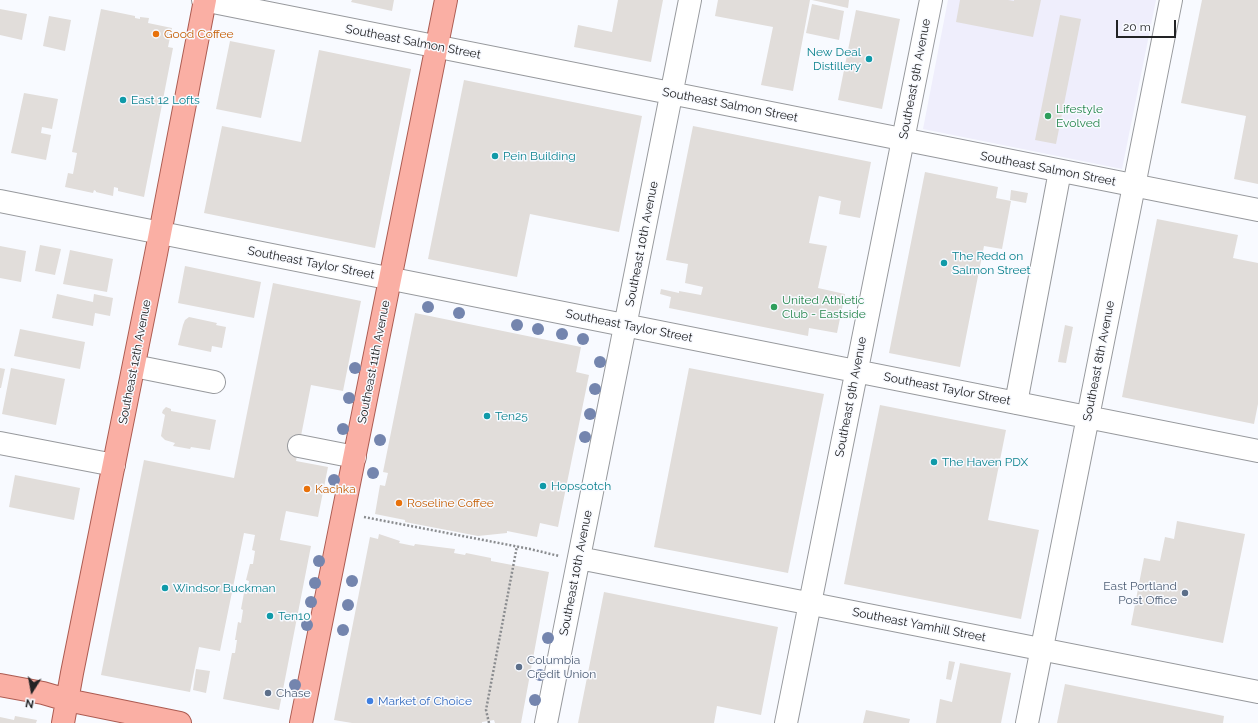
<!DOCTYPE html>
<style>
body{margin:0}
#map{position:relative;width:1258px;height:723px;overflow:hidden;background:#f8faff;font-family:Raleway,sans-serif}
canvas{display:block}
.north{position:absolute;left:12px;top:671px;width:40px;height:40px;-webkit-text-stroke:3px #f8faff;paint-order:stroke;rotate:191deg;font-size:11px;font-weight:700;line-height:16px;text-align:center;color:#222325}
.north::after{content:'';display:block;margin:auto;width:14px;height:18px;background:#222325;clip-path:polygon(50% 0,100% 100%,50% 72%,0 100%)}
.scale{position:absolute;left:1116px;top:20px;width:60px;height:18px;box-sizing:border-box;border:2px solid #222325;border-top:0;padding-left:5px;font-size:12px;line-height:14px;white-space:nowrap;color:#222325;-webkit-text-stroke:3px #f8faff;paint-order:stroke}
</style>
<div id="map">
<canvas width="1258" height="723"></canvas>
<div class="north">N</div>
<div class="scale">20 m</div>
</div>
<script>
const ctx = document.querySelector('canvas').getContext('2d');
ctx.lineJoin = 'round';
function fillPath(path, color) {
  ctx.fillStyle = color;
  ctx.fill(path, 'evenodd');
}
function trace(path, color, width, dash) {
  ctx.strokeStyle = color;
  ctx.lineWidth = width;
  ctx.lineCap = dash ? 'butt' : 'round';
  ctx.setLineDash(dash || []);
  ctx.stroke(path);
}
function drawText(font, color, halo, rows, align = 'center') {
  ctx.font = font + ' Raleway,sans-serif';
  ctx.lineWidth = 3;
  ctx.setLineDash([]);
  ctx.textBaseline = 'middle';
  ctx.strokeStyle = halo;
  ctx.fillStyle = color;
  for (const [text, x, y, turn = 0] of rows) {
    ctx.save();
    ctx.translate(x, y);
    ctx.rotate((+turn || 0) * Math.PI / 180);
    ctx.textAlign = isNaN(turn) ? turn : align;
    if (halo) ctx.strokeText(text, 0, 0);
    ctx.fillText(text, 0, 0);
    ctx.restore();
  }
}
fillPath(new Path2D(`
 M948,0H1156L1122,169L923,129Z`), '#efeefc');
fillPath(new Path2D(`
 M352,0H394L392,11L351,2Z
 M618,0H663L651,62L574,47L578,25L612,32Z
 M718,0H810L793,91L761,85L773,27L715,16Z
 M812,0H849L848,8Z
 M960,0H1008L1014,1V0H1041L1033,37L956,22Z
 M1202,0H1258V184L1234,179L1246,116L1181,103Z
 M812,4L844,11L839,40L806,33Z
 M0,9L27,14L22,40L0,35Z
 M101,9L135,16V18L140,19V17L149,18L148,23L172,28L168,47L173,48L144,197L118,191V188L114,187L113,196L96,192V191L94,190L93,193L65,187L68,173L73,174L77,153L72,152Z
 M856,10L900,19L882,109L838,100Z
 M1060,15L1081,19L1056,144L1035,140Z
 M49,16L71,20L65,51L43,46Z
 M230,41L275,50L261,118L216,109Z
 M319,50L411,69L375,248L204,213L222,126L301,142Z
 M464,80L642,116L619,232L530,214L517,277L428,259Z
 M24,93L58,99L52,129L42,127L41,133L51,135L46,160L11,153Z
 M693,126L871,162L860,218L839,214L841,201L819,196L809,243L827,246L818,288L845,294L837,333L809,328L808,336L669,308L671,297L660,294L661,289L679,293V291L701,295L703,287L685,283L688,264L666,260Z
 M925,172L998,187L996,198L1011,201L1002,249L984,246L960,367L889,353Z
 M1011,190L1028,193L1026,203L1010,200Z
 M1157,219L1238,235L1233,258L1258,263V404L1254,424L1122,397Z
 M40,245L61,249L55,275L35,271Z
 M0,246L26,251L21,282L0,278Z
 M70,250L113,259L107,292L63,284Z
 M185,266L261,282L254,318L178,303Z
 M273,283L361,301L343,391L311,385L299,446L296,461L328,467L318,517L286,511L280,540L311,546L279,710L223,699L232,653H235L237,640H235L238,622L241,623L243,610L241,609L244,593L247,594L249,581L246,580L250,564H253L255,551L252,550L255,535L244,533L220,651L199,647L190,692L101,675L144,460L234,478Z
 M57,294L93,302L94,294L113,298L110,316L95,313L93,326L52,318Z
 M415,313L581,347L576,372L589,375L558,527L540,523L537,537L507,531V533L478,536L405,522V520L375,514L380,485L385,486L388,473L383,472Z
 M189,317L217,323L216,325L226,327L222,348L212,346L211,352L178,345L183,325L185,320Z
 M1065,325L1073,327L1066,363L1058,362Z
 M20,329L85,342L80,369L14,356Z
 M0,368L5,369L1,388H0Z
 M11,368L65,379L56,425L2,414Z
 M689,368L824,394L788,573L654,547Z
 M880,405L1006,430L988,520L1039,530L1021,619L844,584Z
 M166,407L171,409V411L216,420L210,450L191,447L190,449L173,446L175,443L165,440L161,436L165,415L162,413L163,410Z
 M15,475L80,488L74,520L9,507Z
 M1177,521L1245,534L1223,643L1131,625L1144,558L1160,561L1165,537L1174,539Z
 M379,534L400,541L399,543L414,546L415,544L455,549L454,553L465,555L466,553L491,558V561L549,572L521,723H495L494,720L482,722V723H352L334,720L370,537L378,539Z
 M604,592L778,627L761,715L717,706L714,723H578Z
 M949,661L955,662L951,680L946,679Z
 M960,663L1011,673L1001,723H936L940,699L952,702Z
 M196,669L210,671L206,693L193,690Z
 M1065,684L1224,716L1223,723H1057Z
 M866,710L910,719L909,723H863Z
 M15,716L37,720L36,723H0V717L14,720Z`), '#e1ddda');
const minor = new Path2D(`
 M203,0L1258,210
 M0,201L1258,451
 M134,366L214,382
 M1016,403L1060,171
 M0,443L114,465
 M299,446L355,457
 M579,558L1258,692
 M546,723L690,0
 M786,723L931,0
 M1027,723L1171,0`);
const major = new Path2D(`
 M0,685L43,693L67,700L180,723
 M63,723L72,673L156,254L205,0
 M301,723L446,0`);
trace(minor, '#97999d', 24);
trace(major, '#ac5b51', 24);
trace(new Path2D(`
 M364,517L530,549L559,556
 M489,723L486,710L517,546`), '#8a8c8f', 2.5, [2, 2]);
trace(minor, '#fff', 22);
trace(major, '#faafa4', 22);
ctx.fillStyle = '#7485ae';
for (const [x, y] of [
 [428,307],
 [459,313],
 [517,325],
 [538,329],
 [562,334],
 [583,339],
 [600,362],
 [355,368],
 [595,389],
 [349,398],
 [590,414],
 [343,429],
 [585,437],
 [380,440],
 [373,473],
 [334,480],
 [319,561],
 [352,581],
 [315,583],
 [311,602],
 [348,605],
 [307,625],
 [343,630],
 [548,638],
 [540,675],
 [295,685],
 [535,700]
]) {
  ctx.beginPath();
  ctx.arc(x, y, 6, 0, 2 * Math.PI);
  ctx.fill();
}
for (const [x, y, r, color] of [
 [156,34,4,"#e8710a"],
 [869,59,4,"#0f9aa8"],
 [123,100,4,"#0f9aa8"],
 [1048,116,4,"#2e9e5b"],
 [495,156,4,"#0f9aa8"],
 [944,263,4,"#0f9aa8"],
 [774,307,4,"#2e9e5b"],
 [487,416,4,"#0f9aa8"],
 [934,462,4,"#0f9aa8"],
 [543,486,4,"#0f9aa8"],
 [307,489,4,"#e8710a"],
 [399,503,4,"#e8710a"],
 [165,588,4,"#0f9aa8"],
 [1185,593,4,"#5c6f8a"],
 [270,616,4,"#0f9aa8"],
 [519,667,4,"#5c6f8a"],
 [268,693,4,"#5c6f8a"],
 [370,701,4,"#3f7fe0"]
]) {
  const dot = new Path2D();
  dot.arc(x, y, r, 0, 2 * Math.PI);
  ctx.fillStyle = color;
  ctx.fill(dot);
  trace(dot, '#f8faff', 1.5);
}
drawText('12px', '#c56008', '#f8faff', [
 ["Good Coffee",164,34],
 ["Kachka",315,489],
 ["Roseline Coffee",407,503]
], 'left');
drawText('12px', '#222325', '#f8faff', [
 ["Southeast Salmon Street",413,42,11],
 ["Southeast 9th Avenue",915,79,-79],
 ["Southeast Salmon Street",730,105,11],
 ["Southeast Salmon Street",1048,169,11],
 ["Southeast 10th Avenue",642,244,-79],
 ["Southeast Taylor Street",311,263,11],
 ["Southeast Taylor Street",629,326,11],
 ["Southeast 8th Avenue",1099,361,-79],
 ["Southeast 12th Avenue",135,362,-79],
 ["Southeast 11th Avenue",374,362,-79],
 ["Southeast Taylor Street",947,389,11],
 ["Southeast 9th Avenue",851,397,-79],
 ["Southeast 10th Avenue",576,573,-79],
 ["Southeast Yamhill Street",919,625,11]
]);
drawText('12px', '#0d838f', '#f8faff', [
 ["New Deal",861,52,"right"],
 ["Distillery",861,66,"right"],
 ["East 12 Lofts",131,100],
 ["Pein Building",503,156],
 ["The Redd on",952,256],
 ["Salmon Street",952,270],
 ["Ten25",495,416],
 ["The Haven PDX",942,462],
 ["Hopscotch",551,486],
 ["Windsor Buckman",173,588],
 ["Ten10",278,616]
], 'left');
drawText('12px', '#27864d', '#f8faff', [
 ["Lifestyle",1056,109],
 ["Evolved",1056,123],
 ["United Athletic",782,300],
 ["Club - Eastside",782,314]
], 'left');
drawText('12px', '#4e5e75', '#f8faff', [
 ["East Portland",1177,586,"right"],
 ["Post Office",1177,600,"right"],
 ["Columbia",527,660],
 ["Credit Union",527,674],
 ["Chase",276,693]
], 'left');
drawText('12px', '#366cbe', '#f8faff', [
 ["Market of Choice",378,701]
], 'left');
</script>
